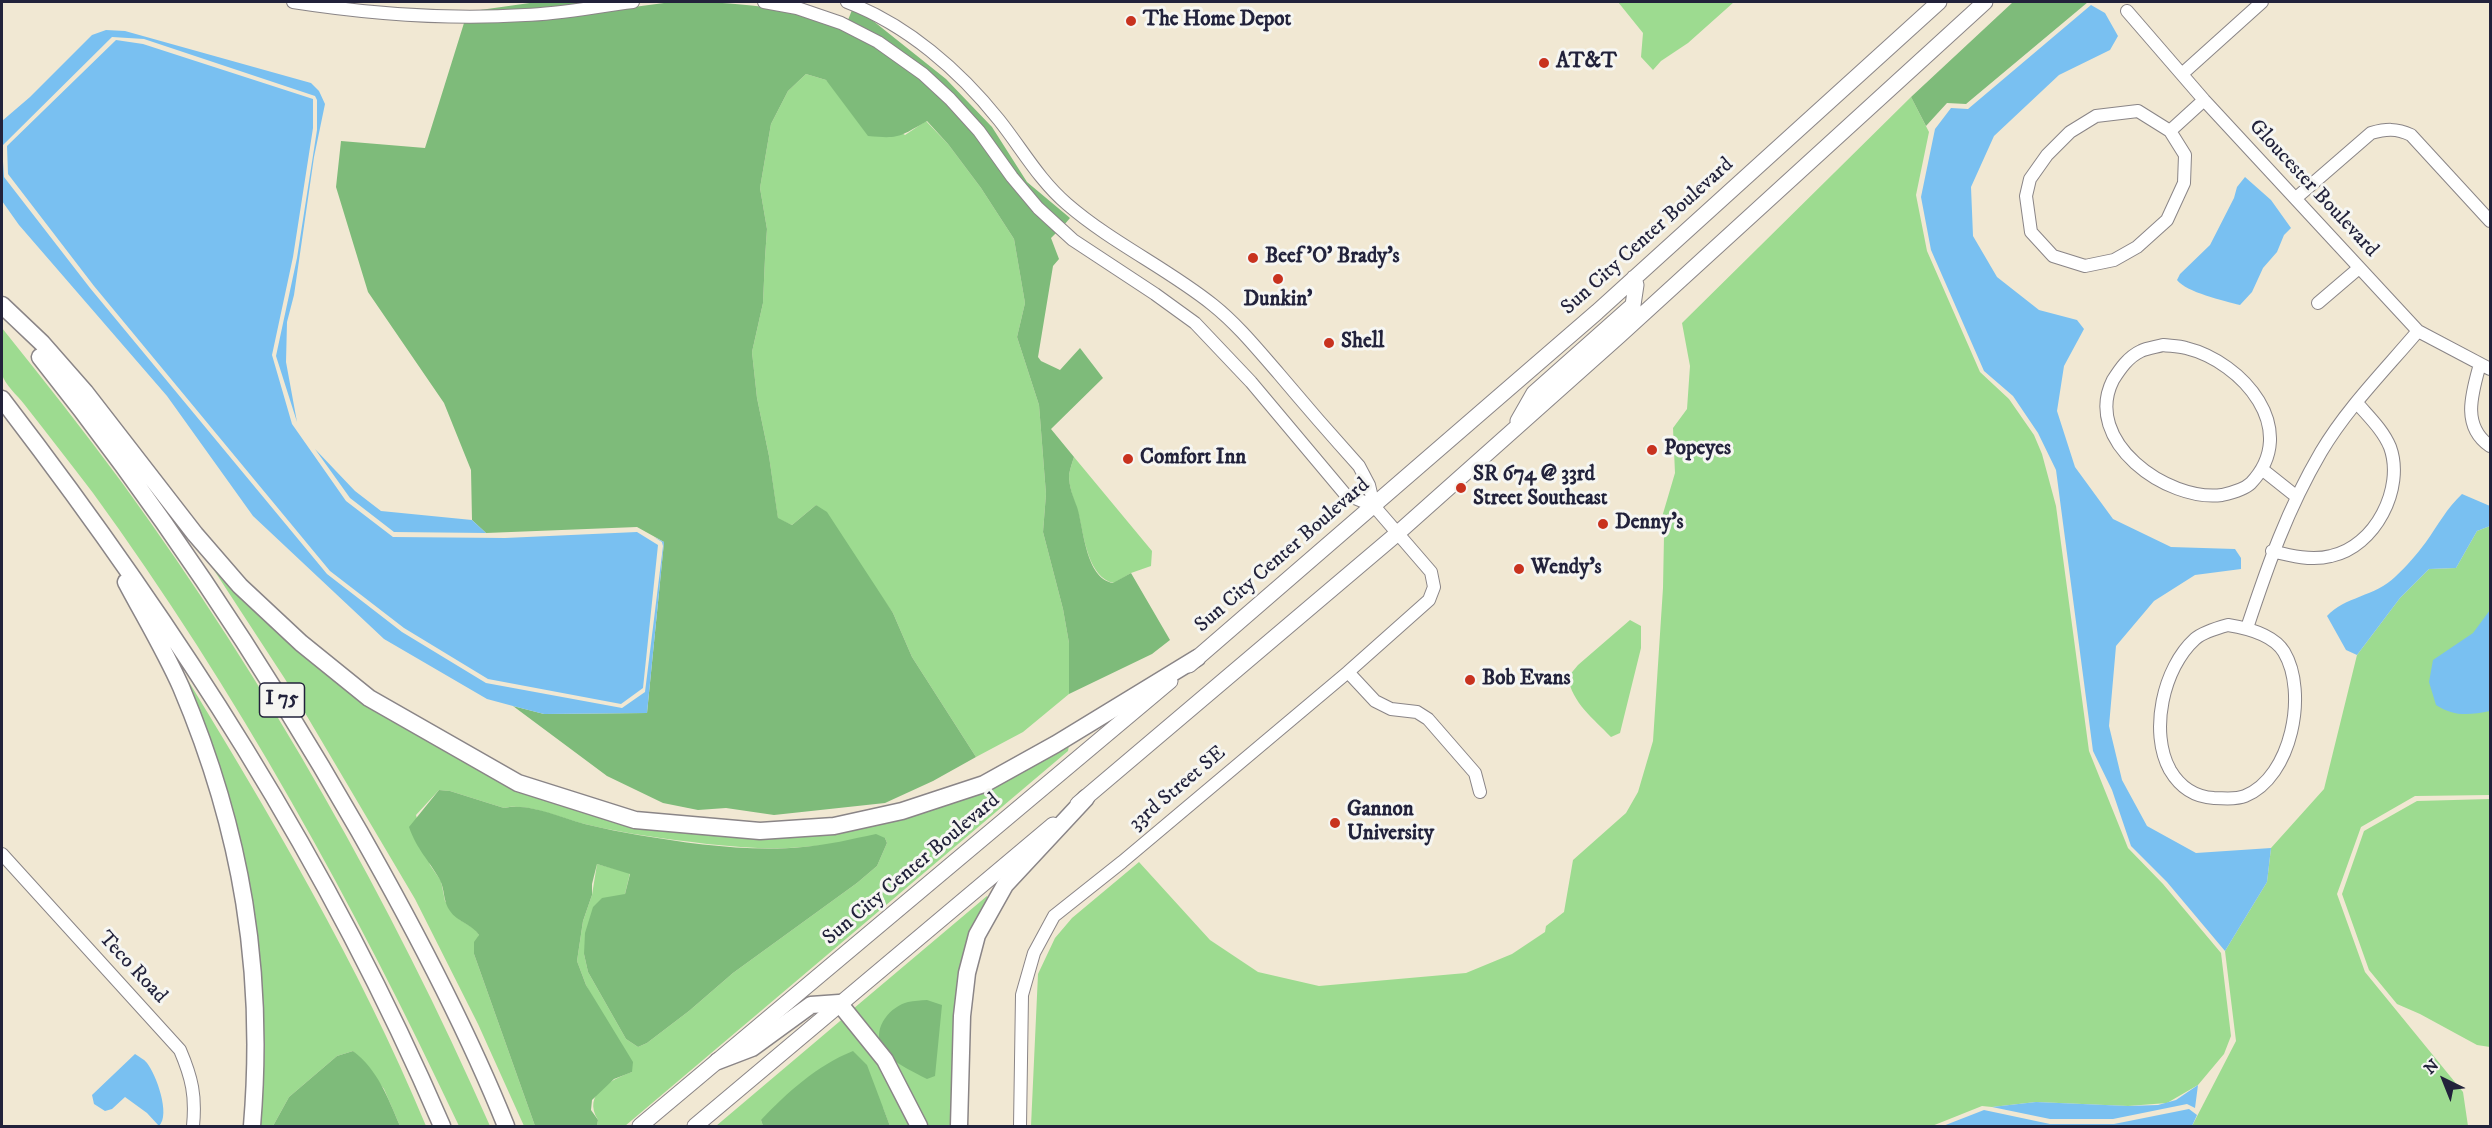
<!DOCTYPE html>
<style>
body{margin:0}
#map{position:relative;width:2492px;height:1128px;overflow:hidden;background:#f1e8d3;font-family:"IM FELL DW Pica",serif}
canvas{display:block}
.frame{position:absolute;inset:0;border:3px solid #22223b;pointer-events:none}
.north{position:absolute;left:2414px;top:1050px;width:60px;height:60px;-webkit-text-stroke:4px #f6f6f2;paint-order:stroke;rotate:317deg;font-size:16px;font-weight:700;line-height:24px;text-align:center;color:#22223b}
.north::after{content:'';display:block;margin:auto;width:21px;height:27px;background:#22223b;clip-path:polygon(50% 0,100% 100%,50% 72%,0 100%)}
</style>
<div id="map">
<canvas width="2492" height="1128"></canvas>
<div class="frame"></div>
<div class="north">N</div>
</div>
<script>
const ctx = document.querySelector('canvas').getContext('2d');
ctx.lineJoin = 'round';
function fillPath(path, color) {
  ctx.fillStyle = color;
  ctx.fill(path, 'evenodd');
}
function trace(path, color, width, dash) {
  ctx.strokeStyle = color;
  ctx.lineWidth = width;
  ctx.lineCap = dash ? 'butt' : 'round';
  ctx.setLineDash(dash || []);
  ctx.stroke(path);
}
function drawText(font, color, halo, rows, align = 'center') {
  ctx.font = font + ' "IM FELL DW Pica",serif';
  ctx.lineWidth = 6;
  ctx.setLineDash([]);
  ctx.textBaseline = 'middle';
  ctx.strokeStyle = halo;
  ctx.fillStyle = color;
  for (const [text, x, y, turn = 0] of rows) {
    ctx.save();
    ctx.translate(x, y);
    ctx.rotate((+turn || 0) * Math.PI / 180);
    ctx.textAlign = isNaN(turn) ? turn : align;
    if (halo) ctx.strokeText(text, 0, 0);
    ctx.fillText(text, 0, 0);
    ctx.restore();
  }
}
fillPath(new Path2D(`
 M1618,2H1734L1688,43L1661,61L1653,70L1641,57L1643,33Z
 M806,74L826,80L905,135L926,121L948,144L981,188L1014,239L1025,303L1017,337L1039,405L1046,494L1043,532L1063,609L1069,643V694L1023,732L976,757L912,657L893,613L816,505L792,525L778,519L769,456L757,398L752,352L763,303L765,258L767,229L760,188L771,124L788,91Z
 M1911,97L1929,132L1916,195L1927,251L1980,372L2009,399L2034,435L2042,454L2056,506L2089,751L2128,848L2163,884L2221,953L2231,1036L2224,1054L2198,1085L2167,1103L2128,1106L2036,1102L1992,1107L1982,1106L1932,1126H1031L1038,974L1055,938L1072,918L1139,862L1210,940L1258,972L1319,986L1466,973L1512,954L1545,932L1546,926L1564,912L1573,860L1626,813L1638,792L1653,741L1663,588L1664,536L1662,517L1675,473L1673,428L1687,409L1690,366L1682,323Z
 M2,328C43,379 84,431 123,484C268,684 391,901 490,1126H459C355,905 237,691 93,493C70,463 47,433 24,404C18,396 4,384 2,374C0,364 1,339 2,328Z
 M1074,457L1152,551L1151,566L1131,573L1114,583C1088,578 1084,536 1079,516C1075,502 1069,490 1069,475C1070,469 1072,463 1074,457Z
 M2490,526V795L2415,796L2361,827L2337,894L2365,972L2463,1092L2468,1126H2192L2236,1041L2225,951L2267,882L2271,848L2324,789L2357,655L2400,598L2429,569L2456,568L2477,531Z
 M210,564L337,679L593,813L833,830L1069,745L1068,751L625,1126H597L598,1120C582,1094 610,1080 632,1072L586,985L577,961L583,921L592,895L597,864L630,873L625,894L584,954L588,972L626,1039L638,1047L647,1043L689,1011L733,973L857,883L877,866L887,843L885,838C858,841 830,845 803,847C771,850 738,847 707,844C667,839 627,834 589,825C564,820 528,802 504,808L450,791L439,790L416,815L430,865L441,881L445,901L460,920L475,929L479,935L474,954L535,1126H524L478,1024L415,899L285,679Z
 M1630,620L1641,626V648L1620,733L1611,737C1594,719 1572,703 1568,677L1578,665Z
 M178,664C269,813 359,964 426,1126H400L384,1089L353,1051L337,1056L289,1097L273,1126H256L258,969Z
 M2490,799V1047L2477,1045L2420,1014L2397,1004L2369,970L2342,894L2364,831L2417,801Z
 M987,896L989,899L980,916L954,1126H925L853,1009Z
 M846,1016L872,1051L915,1126H890L883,1108L761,1120L763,1126H716Z`), '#9ddb90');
fillPath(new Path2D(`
 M537,2H591L526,10L468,12L469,10H480Z
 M708,2C737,4 766,6 795,12C912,40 984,145 1057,232L1051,238L1059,259L1053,266L1038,357L1041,361L1060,370L1080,348L1103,378L1051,429L1074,457C1072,463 1070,469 1069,475C1069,487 1073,496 1077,507C1084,528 1085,578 1113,583L1131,573L1170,640L1152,654L1069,694V643L1063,609L1043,532L1046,494L1039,405L1017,337L1025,303L1014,239L981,188L948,144L927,121C899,137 900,139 868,136L826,80L806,74L788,91L771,124L760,188L767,229L765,258L763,303L752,352L757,398L769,456L778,518L792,525L816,505L827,512L893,613L912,657L976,757L933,781L885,803L774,815L726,808L698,810L663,803L607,776L513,706L544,714L647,713L664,542L637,527L486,533L472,520L471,470L444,403L368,292L336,187L341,141L425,148L464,23L528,21L664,3Z
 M2013,2H2088L1966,104L1947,103L1926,126L1911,97Z
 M852,10L872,20L946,79L992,127L1027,182L1070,218L1064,225L1042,205L1016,174L983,128L848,20Z
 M439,790L450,791L504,808C530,802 563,819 589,825C605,829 622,832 638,835C692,844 750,852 803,847C828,845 852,839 876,834L885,838L887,843L877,866L857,883L733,973L689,1011L647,1043L638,1047L626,1039L588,972L584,954L585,933L593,907L602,898L625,894L630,874L597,864L592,884V895L583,921L577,961L586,985L633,1062L632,1072L614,1079L592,1100L591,1110L598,1120L597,1126H535L474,954V942L479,935C472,924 457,922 450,911C443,902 445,890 440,880C429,860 417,850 409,827Z
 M927,1000L942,1005L935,1076L927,1079C912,1071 888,1061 881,1045C873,1027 891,1006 908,1002C914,1001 921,1000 927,1000Z
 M353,1051C378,1070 388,1098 400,1126H273L289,1097L337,1056Z
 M853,1051L867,1065L890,1126H763L761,1120C788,1092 816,1066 853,1051Z`), '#7ebb7a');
fillPath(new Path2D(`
 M2091,5L2105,13L2118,36L2110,50L2059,75L1994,136L1971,187L1973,236L1997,277L2039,310L2077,320L2084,329L2064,366L2057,411L2075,467L2113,519L2171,547L2235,549L2241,558V569L2195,575L2154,601L2116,646L2109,726L2122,780L2147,826L2196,853L2271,848L2267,882L2225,951L2167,882L2131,846L2112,790L2093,751L2056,470L2038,433L2013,396L1984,371L1931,250L1921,197L1935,129L1951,108L1968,109Z
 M106,30L125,31L311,83L319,91L325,104L314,157L294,295L287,322L286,362L297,422L276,356L297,258L317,130V100L315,96L144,39L112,37L2,146L4,177L90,288L327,574L402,632L486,683L622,708L645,692L663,546L662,542L654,537L664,542L647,713L544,714L513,706L487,699L384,639L253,516L167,396L19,225L2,201V121L30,97L92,35Z
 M116,40L143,44L313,99V128L293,257L272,355L292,424L346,501L393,537L505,538L637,532L658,545L643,688L621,704L488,679L404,628L330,571L94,286L8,174L7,146Z
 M2245,177L2271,200L2291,228L2284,235L2277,252L2263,268L2252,292L2240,305C2224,301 2186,292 2177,280L2180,274L2210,245L2234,198L2237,187Z
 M315,449L355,491L381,511L472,520L486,533L394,532L350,498Z
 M2462,494L2490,506V526L2477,531L2456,568L2429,569L2400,598L2357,655L2346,650L2327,616C2344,597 2376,596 2395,577C2406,567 2417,554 2426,542C2438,525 2447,508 2462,494Z
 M2490,610V711C2470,715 2454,717 2436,705L2429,682L2433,660L2473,633Z
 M135,1054C139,1057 144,1059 147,1063C156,1074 171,1115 159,1126L147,1113L125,1097L112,1109L105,1111L94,1104L92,1095Z
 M2198,1085L2195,1108L2187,1104L2113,1119H2050L1992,1107L2036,1102L2128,1106L2158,1105L2176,1100Z
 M2189,1109L2197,1115L2192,1126H1943L1984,1110L2050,1124H2114Z`), '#79c0f1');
const minor = new Path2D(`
 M293,2C370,14 447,20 525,15C561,14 598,6 633,2
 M764,2L797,8L841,23L878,42L923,74L950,99L979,131L1012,177L1038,208L1073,240L1155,294L1195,323L1251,382L1345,494L1374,506L1431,572L1434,587L1429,600L1348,672L1122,862L1054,916L1034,953L1022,995L1020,1126
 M847,2C907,25 959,70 999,120C1022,149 1039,180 1067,204C1112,243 1167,268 1213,305C1238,325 1258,350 1279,374C1305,405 1332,436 1359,466L1369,485L1374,506
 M2127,11L2204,100L2418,331L2490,369
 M2182,74L2262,2
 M2138,111L2170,131L2185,155L2184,183L2167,220L2137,247L2114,260L2085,266L2053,256L2031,232L2026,196L2030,179L2047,155L2070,132L2096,116Z
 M2170,131L2204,100
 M2296,198L2371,133C2386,129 2396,128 2411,135L2490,221
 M2318,303L2359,268
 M2163,345C2170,346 2179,346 2186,348C2243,362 2301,430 2251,483C2244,490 2231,493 2222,495C2167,502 2082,441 2113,380C2120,369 2128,357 2141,351C2147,348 2156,347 2163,345Z
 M2480,364C2472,393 2461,426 2490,446
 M2263,470L2297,497
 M2272,551C2291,556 2312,561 2331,556C2375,547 2405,488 2390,447C2383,430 2369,417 2357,403
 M2228,625C2247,628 2273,634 2284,652C2308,692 2292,777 2245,796C2235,800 2224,798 2214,798C2194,797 2180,787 2170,770C2149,732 2163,668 2195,639C2203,632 2217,628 2228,625Z
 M2247,628C2268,565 2287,510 2321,452C2347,408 2385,370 2418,331
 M1348,672L1375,701L1391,709L1417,712L1428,719L1475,773L1480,792
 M2,854L180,1050C192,1078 196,1096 193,1126`);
const major = new Path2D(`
 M1518,421L1534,393L1633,305L1636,285L1634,278
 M1189,665L1597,312L1939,2
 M1078,804L1399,532L1619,336L1985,2
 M640,1126L1170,681
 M695,1126L1053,825`);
const highway = new Path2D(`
 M2,305L42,343L85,392L195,534L240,586L301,643L369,698L518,783L635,820L760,831L834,826L902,811L984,784L1056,744L1197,658
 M40,357C159,506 264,665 359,831C413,926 465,1024 506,1126
 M2,399C177,627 328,861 442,1126
 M126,582C144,616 165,651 181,687C242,831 265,971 252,1126
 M718,1061L752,1048L811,1005L839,1003L885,1060L919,1126
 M959,1126L962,1016L967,973L977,935L1005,885L1086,798`);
trace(minor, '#8a8587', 14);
trace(major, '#8a8587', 17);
trace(highway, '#8a8587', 19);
trace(minor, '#fff', 12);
trace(major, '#fff', 15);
trace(highway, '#fff', 16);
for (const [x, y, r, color] of [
 [1131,21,6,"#c8321e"],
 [1544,63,6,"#c8321e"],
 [1253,258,6,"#c8321e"],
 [1278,279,6,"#c8321e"],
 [1329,343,6,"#c8321e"],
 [1652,450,6,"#c8321e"],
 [1128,459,6,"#c8321e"],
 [1461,488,6,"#c8321e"],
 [1603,524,6,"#c8321e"],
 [1519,569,6,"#c8321e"],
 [1470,680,6,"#c8321e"],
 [1335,823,6,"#c8321e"]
]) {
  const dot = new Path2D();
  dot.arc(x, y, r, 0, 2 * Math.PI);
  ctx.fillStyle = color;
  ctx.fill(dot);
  trace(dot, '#f6f6f2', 2);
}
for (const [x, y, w] of [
 [282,700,45]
]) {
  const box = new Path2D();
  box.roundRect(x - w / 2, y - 17, w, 34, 4.5);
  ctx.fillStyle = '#f6f6f2';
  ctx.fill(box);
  trace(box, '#22223b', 1.5);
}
drawText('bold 20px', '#22223b', null, [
 ["I 75",282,700]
]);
drawText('bold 21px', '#22223b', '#f6f6f2', [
 ["The Home Depot",1143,21],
 ["AT&T",1556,63],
 ["Beef 'O' Brady's",1265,258],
 ["Dunkin'",1278,301,"center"],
 ["Shell",1341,343],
 ["Popeyes",1664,450],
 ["Comfort Inn",1140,459],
 ["SR 674 @ 33rd",1473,476],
 ["Street Southeast",1473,500],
 ["Denny's",1615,524],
 ["Wendy's",1531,569],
 ["Bob Evans",1482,680],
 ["Gannon",1347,811],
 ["University",1347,835]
], 'left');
drawText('21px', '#22223b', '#f6f6f2', [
 ["Gloucester Boulevard",2313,189,47],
 ["Sun City Center Boulevard",1648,237,-42],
 ["Sun City Center Boulevard",1283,556,-41],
 ["33rd Street SE",1178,789,-40],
 ["Sun City Center Boulevard",912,870,-40],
 ["Teco Road",132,968,47]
]);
</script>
